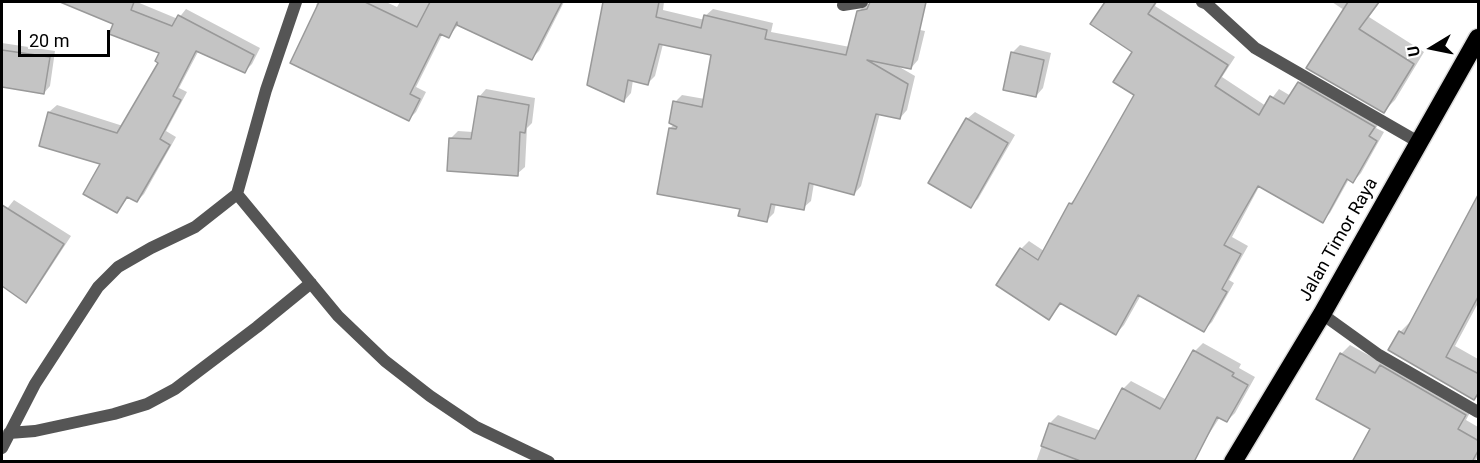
<!DOCTYPE html>
<style>
body{margin:0}
#map{position:relative;width:1480px;height:463px;overflow:hidden;background:#fff;font-family:Roboto,sans-serif}
canvas{display:block}
.frame{position:absolute;inset:0;border:3px solid #000;pointer-events:none}
.north{position:absolute;left:1402px;top:18px;width:60px;height:60px;-webkit-text-stroke:4px #fff;paint-order:stroke;rotate:260deg;font-size:16px;font-weight:700;line-height:24px;text-align:center;color:#000}
.north::after{content:'';display:block;margin:auto;width:21px;height:27px;background:#000;clip-path:polygon(50% 0,100% 100%,50% 72%,0 100%)}
.scale{position:absolute;left:18px;top:30px;width:92px;height:27px;box-sizing:border-box;border:3px solid #000;border-top:0;padding-left:8px;font-size:18px;line-height:21px;white-space:nowrap;color:#000;-webkit-text-stroke:4px #fff;paint-order:stroke}
</style>
<div id="map">
<canvas width="1480" height="463"></canvas>
<div class="frame"></div>
<div class="north">U</div>
<div class="scale">20 m</div>
</div>
<script>
const ctx = document.querySelector('canvas').getContext('2d');
ctx.lineJoin = 'round';
function fillPath(path, color) {
  ctx.fillStyle = color;
  ctx.fill(path, 'evenodd');
}
function trace(path, color, width, dash) {
  ctx.strokeStyle = color;
  ctx.lineWidth = width;
  ctx.lineCap = dash ? 'butt' : 'round';
  ctx.setLineDash(dash || []);
  ctx.stroke(path);
}
function drawText(font, color, halo, rows, align = 'center') {
  ctx.font = font + ' Roboto,sans-serif';
  ctx.lineWidth = 5;
  ctx.setLineDash([]);
  ctx.textBaseline = 'middle';
  ctx.strokeStyle = halo;
  ctx.fillStyle = color;
  for (const [text, x, y, turn = 0] of rows) {
    ctx.save();
    ctx.translate(x, y);
    ctx.rotate((+turn || 0) * Math.PI / 180);
    ctx.textAlign = isNaN(turn) ? turn : align;
    if (halo) ctx.strokeText(text, 0, 0);
    ctx.fillText(text, 0, 0);
    ctx.restore();
  }
}
fillPath(new Path2D(`
 M107,2H137L178,19L186,9L260,48L252,64L245,71L199,50L179,88L187,92L166,131L176,137L144,194L137,201L129,196L117,211L102,163L40,144L49,112L57,105L123,126L160,62L161,52L115,23L101,18Z
 M318,2H386L397,7L400,2H564L539,51L532,58L459,24L449,36L443,33L416,87L426,92L416,112L409,119L316,5Z
 M605,2H664L663,10L705,20V16L713,9L773,23L771,32L850,47L858,12L866,4H870L885,23L925,31L918,60L911,68L896,65L915,76L907,110L900,118L880,113L861,186L854,194L814,183L811,201L803,208L776,203L774,213L767,220L741,208L670,128L675,124V102L682,95L705,99L712,54L663,44L655,76L648,83L633,80L631,93L624,101L589,84Z
 M1107,2H1157L1155,6L1235,57L1222,77L1266,106L1279,89L1291,96L1299,83L1307,75L1382,118L1376,128L1384,132L1361,173L1353,182L1349,179L1330,213L1322,221L1260,185L1232,237L1248,246L1229,280L1234,283L1212,322L1204,330L1141,295L1124,325L1116,334L1062,303L1049,318L1021,249L1029,241L1044,251L1070,204L1078,195L1136,94L1134,51L1092,23Z
 M1332,2H1380L1369,17L1424,52L1395,100L1384,111L1344,10Z
 M2,43L55,51L50,86L44,93L2,86Z
 M1020,45L1051,53L1043,88L1036,96L1012,53Z
 M486,89L535,98L532,123L527,128L525,167L517,174L451,138L458,131L473,132L479,97Z
 M975,112L1015,135L978,199L970,206L967,119Z
 M1478,197V306L1477,305L1455,346L1478,359V394L1474,398L1400,332L1410,322L1412,323Z
 M14,200L71,236L33,294L26,301L2,284V215Z
 M1203,343L1241,364L1239,368L1255,377L1235,413L1227,421L1220,417L1191,462H1036L1050,423L1058,415L1101,431L1123,389L1131,381L1167,400L1195,351Z
 M1350,345L1383,363L1474,405L1466,420L1478,427V455L1475,462H1354L1372,428L1341,354Z`), '#0003');
const building = new Path2D(`
 M60,2H134L131,10L172,26L178,15L254,55L245,73L196,51L173,96L181,100L160,139L170,145L137,202L127,197L117,213L83,194L100,164L39,146L48,112L117,133L158,63L155,61L159,53L109,34L113,24Z
 M319,2H365L417,27L430,2H562L532,60L457,25V22L449,38L440,34L410,94L420,99L409,121L290,63Z
 M603,2H659L656,17L701,28L704,15L767,30L765,39L846,55L857,11L867,9L870,2H926L911,69L867,60L908,84L900,119L876,114L854,195L809,183L804,210L771,204L767,222L738,216L740,209L657,194L669,128L676,129L677,127L669,123L673,101L702,107L711,55L659,44L648,85L628,80L624,102L587,85Z
 M1105,2H1156L1148,14L1228,65L1215,86L1259,115L1270,96L1284,104L1298,82L1375,127L1369,136L1377,141L1353,183L1347,179L1323,223L1258,186L1224,245L1241,254L1222,289L1227,292L1204,332L1138,295L1116,335L1060,303L1049,320L996,285L1020,248L1038,260L1069,203L1072,204L1134,95L1113,82L1132,52L1090,24Z
 M1348,2H1379L1359,29L1414,64L1384,113L1306,68Z
 M2,50L50,57L44,94L2,87Z
 M1011,52L1044,60L1036,97L1003,90Z
 M478,96L529,105L525,133L520,132L518,176L447,171L449,138L471,139Z
 M966,118L1008,143L971,208L928,183Z
 M1479,193V295L1446,357L1479,374V392L1474,400L1388,350L1399,331L1404,334Z
 M2,205L64,244L26,303L2,286Z
 M1193,350L1234,373L1232,376L1248,385L1227,422L1217,417L1194,462H1083L1041,446L1049,423L1095,439L1122,388L1160,409Z
 M1340,353L1375,373L1380,365L1466,415L1458,429L1479,441V449L1472,462H1352L1370,429L1316,399Z`);
fillPath(building, '#c4c4c4');
trace(building, '#999', 1.5);
const highway = new Path2D(`
 M1233,462L1322,314L1478,38`);
trace(highway, '#dbdbdb', 21);
trace(new Path2D(`
 M1202,2L1207,4L1255,48L1420,143
 M843,5L862,2
 M237,194L338,316L385,361L430,396L476,427L549,462
 M1322,314L1379,355L1478,412
 M9,433L35,431L114,414L147,404L175,389L257,327L311,283
 M2,448L35,384L98,287L118,267L151,248L195,227L237,194L266,90L296,2`), '#555', 12);
trace(highway, '#000', 18);
drawText('18px', '#000', '#fff', [
 ["Jalan Timor Raya",1339,240,-60]
]);
</script>
